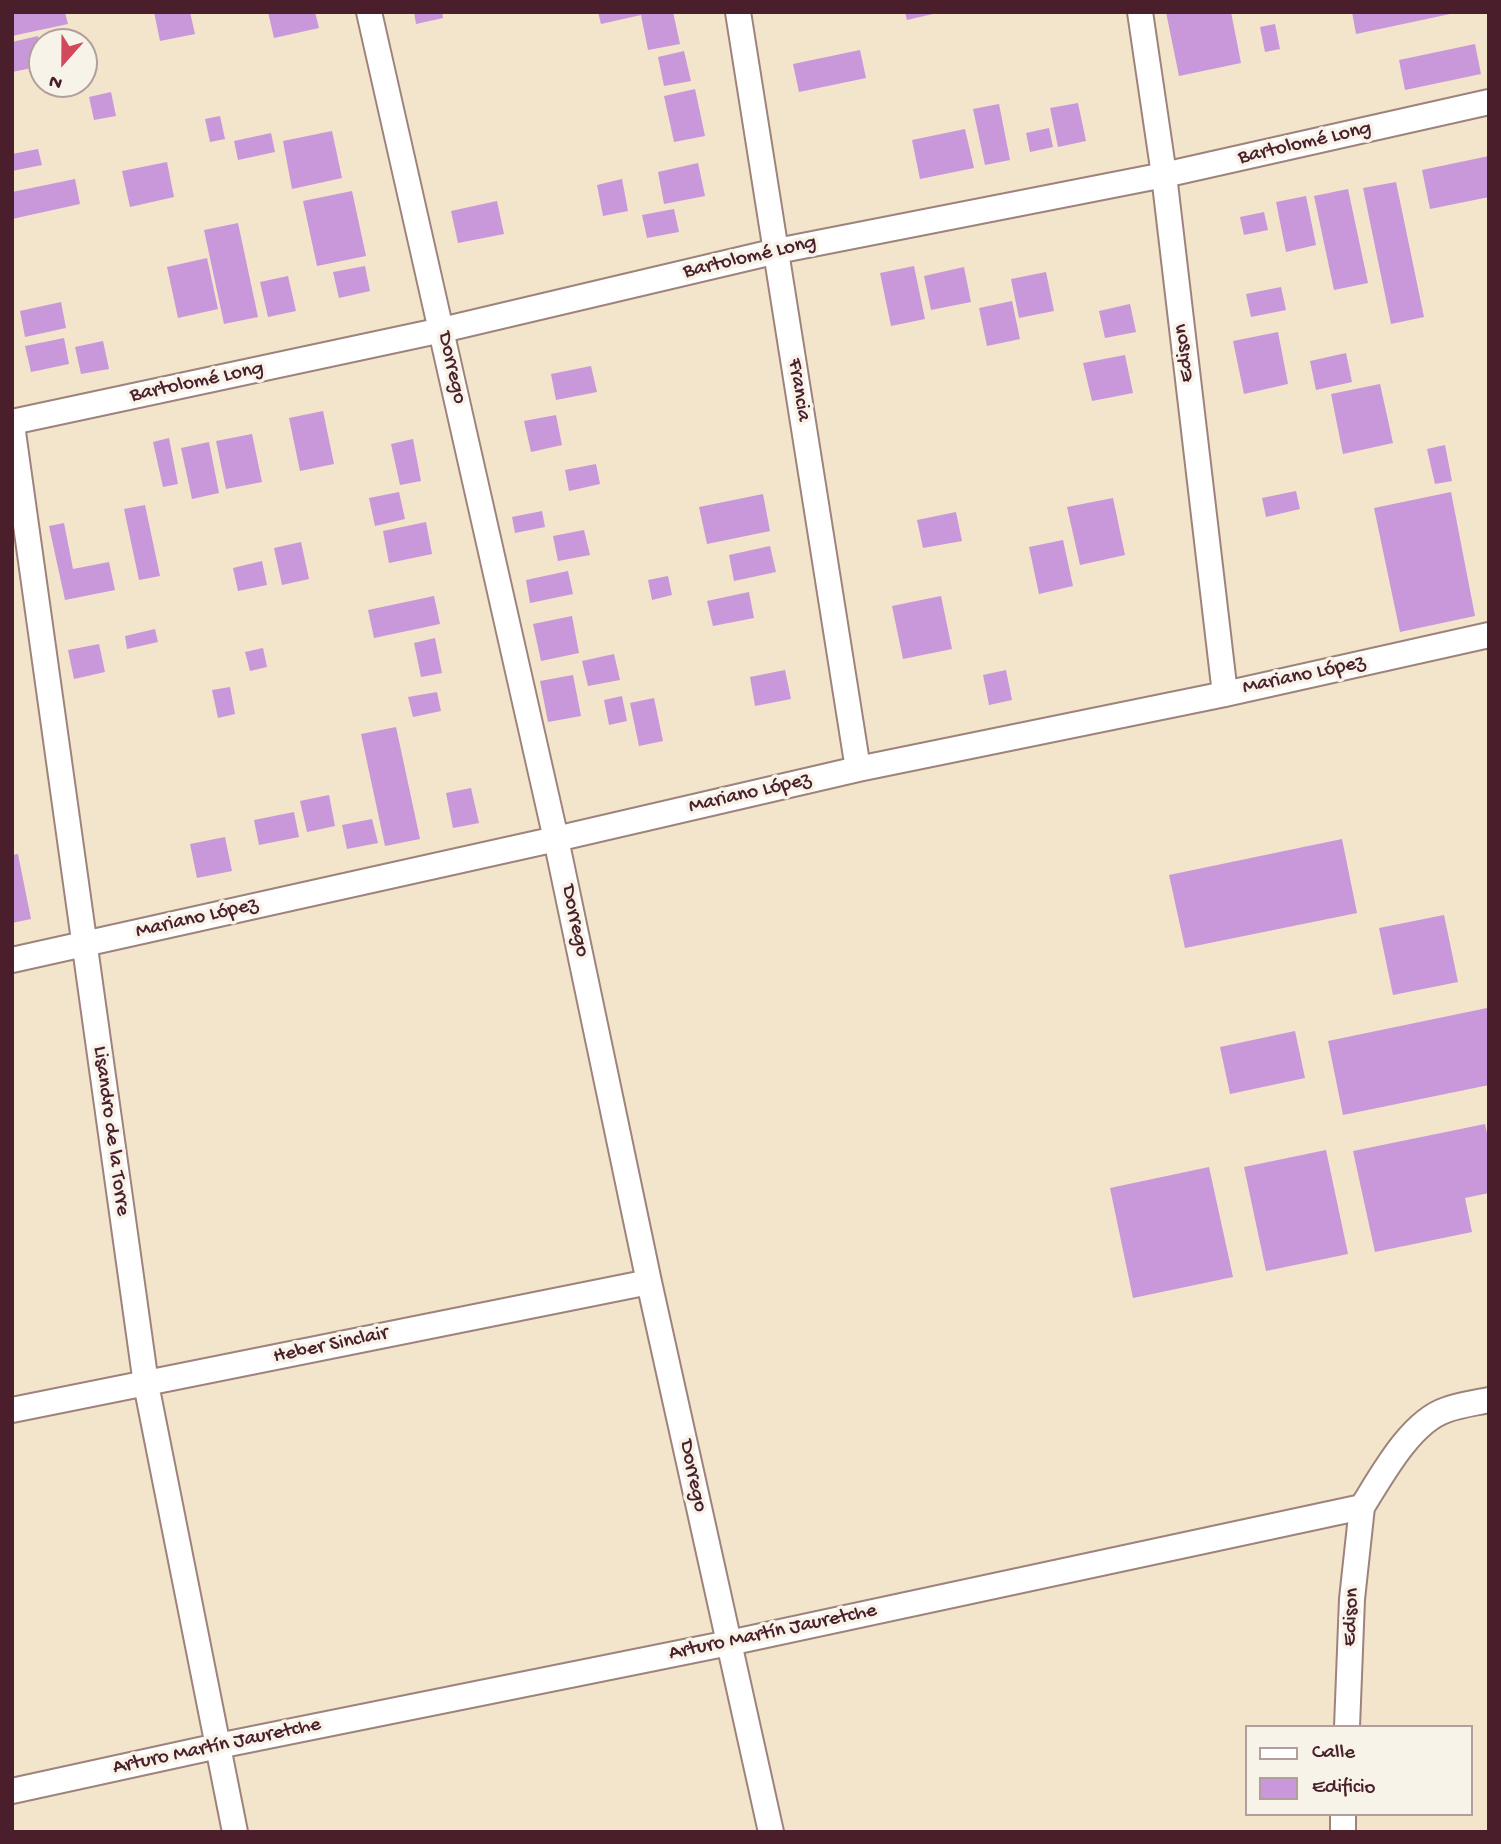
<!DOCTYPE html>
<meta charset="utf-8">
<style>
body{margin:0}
#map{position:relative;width:1501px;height:1844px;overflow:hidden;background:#f3e4cc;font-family:"Gochi Hand",sans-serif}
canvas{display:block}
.frame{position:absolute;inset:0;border:14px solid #4a1f2b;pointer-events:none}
.legend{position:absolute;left:1245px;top:1725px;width:228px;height:91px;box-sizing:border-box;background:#f7f3e8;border:2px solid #b29e9c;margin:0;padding:9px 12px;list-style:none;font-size:21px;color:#4a1f2b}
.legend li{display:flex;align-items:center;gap:14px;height:35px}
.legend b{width:35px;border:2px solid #b29e9c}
.north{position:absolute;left:28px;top:28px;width:70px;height:70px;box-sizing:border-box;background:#f7f3e8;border:2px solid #b29e9c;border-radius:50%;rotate:201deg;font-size:19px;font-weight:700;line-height:28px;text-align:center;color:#4a1f2b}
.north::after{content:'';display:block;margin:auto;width:24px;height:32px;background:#d1495b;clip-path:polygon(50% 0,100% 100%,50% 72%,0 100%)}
</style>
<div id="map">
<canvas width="1501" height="1844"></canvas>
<div class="frame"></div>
<ul class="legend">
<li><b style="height:9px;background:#fff"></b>Calle</li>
<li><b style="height:19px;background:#c898da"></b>Edificio</li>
</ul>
<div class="north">N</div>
</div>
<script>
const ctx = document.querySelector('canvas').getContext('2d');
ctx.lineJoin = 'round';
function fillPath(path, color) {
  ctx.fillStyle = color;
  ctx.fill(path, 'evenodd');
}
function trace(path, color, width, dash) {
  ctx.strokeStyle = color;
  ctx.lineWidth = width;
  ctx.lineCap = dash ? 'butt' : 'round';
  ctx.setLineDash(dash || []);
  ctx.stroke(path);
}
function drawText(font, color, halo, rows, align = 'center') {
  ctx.font = font + ' "Gochi Hand",sans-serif';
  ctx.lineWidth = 7;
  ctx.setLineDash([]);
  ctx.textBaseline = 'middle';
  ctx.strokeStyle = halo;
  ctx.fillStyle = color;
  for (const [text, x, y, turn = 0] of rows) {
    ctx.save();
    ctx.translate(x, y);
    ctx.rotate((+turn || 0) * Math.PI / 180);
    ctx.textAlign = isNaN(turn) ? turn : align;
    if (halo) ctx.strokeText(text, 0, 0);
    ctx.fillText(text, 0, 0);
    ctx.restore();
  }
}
fillPath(new Path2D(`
 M12,12H65L68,24L12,36Z
 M154,12H190L195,34L160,41Z
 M268,12H315L319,28L274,38Z
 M414,12H442L443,18L416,24Z
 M598,12H673L680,44L648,50L641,15L601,24Z
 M905,12H937V13L907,20Z
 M1166,12H1231L1241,63L1179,76Z
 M1352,12H1455V13L1356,34Z
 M1275,24L1280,49L1265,52L1260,27Z
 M38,36L42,66L12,72V42Z
 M1475,44L1481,74L1405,90L1399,60Z
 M860,50L866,78L799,92L793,64Z
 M684,51L691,81L664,86L658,57Z
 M695,89L705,136L674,142L664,96Z
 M111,92L116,116L94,120L89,97Z
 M1078,103L1086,141L1058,147L1050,108Z
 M999,104L1010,160L985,165L973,109Z
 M220,116L225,139L210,142L205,119Z
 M1049,128L1053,147L1030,152L1026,133Z
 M965,129L974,168L920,179L912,140Z
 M332,131L342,178L292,189L283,141Z
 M271,133L275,152L238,160L234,141Z
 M38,149L42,165L12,171V154Z
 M1489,156V197L1430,209L1422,170Z
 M167,162L174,197L130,207L122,171Z
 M698,163L705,196L664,204L658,172Z
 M75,179L80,204L12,219V192Z
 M622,179L628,211L603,216L597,185Z
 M1396,182L1424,317L1391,324L1363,188Z
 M1348,189L1368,283L1334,290L1314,196Z
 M352,191L366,256L317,266L303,201Z
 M1306,196L1316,245L1286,252L1276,202Z
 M497,201L504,234L458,243L451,211Z
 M674,209L679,232L647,238L642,215Z
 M1264,212L1268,230L1244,235L1240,217Z
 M238,223L258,317L224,324L204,230Z
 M207,258L218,309L178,318L167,267Z
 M365,266L370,291L339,298L333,272Z
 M914,266L925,319L891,326L880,273Z
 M964,267L971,302L931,310L924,276Z
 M1046,272L1054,311L1019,318L1011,279Z
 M288,276L296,311L268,317L260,282Z
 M1281,287L1286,310L1251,317L1246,294Z
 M1012,301L1020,339L987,346L979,308Z
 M61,302L66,328L25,337L20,311Z
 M1130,304L1136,332L1105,338L1099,311Z
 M1278,332L1288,384L1244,394L1233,341Z
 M64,338L69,364L31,372L25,346Z
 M103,341L109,369L81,374L75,347Z
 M1346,353L1352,382L1316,390L1310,361Z
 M1125,355L1133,393L1092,401L1083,363Z
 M591,366L597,392L556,400L551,374Z
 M1380,384L1393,443L1343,454L1331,394Z
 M323,411L334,464L300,471L289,418Z
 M556,415L562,445L531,452L524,421Z
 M252,434L262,482L226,489L216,441Z
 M169,438L178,484L163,487L153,442Z
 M413,439L421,481L400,485L391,444Z
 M209,442L219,493L192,499L181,448Z
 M1445,445L1452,481L1435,484L1427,449Z
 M596,464L600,484L569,491L565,470Z
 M1296,491L1300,509L1266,517L1262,498Z
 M399,492L405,519L375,526L369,498Z
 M1451,492L1475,616L1400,632L1374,508Z
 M763,494L770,531L707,544L699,507Z
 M1113,498L1125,555L1080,565L1067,507Z
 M145,505L160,576L139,580L124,509Z
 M542,511L545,527L515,533L512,517Z
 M956,512L962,541L923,548L917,520Z
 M426,522L432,554L389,563L383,531Z
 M64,523L73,569L109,562L115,590L65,600L49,526Z
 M584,530L590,555L558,561L553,536Z
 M1063,540L1073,586L1039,594L1029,547Z
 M301,542L309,579L282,585L274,548Z
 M770,546L776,572L734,581L729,555Z
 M262,561L267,585L238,591L233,568Z
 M568,571L573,594L530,603L526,580Z
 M668,576L672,595L652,600L648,580Z
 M749,592L754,618L713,626L707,601Z
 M434,596L440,624L374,638L368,610Z
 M941,596L952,649L903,659L892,606Z
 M572,616L579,653L541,661L533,624Z
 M155,629L158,642L127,649L125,636Z
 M435,638L442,673L421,677L414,643Z
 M99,644L105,672L74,679L68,650Z
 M263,648L267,667L250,671L245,652Z
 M614,654L620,680L588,686L582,661Z
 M785,670L791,699L755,706L750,677Z
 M1006,670L1012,700L989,705L983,675Z
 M573,675L581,716L548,722L540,681Z
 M230,687L235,714L218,718L212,690Z
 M437,692L441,711L413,717L408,697Z
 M622,696L627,721L609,725L604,700Z
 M654,698L663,741L639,746L630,703Z
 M396,727L420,839L385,846L361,734Z
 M471,788L479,823L453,828L446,793Z
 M329,795L335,826L307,832L300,801Z
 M294,812L299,837L259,845L254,820Z
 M372,819L378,843L347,849L342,825Z
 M225,837L232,871L197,878L190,844Z
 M1342,839L1357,913L1185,948L1169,875Z
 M18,854L31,919L12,923V855Z
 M1444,915L1458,982L1393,995L1379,928Z
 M1487,1008L1489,1085L1343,1115L1328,1041Z
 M1295,1031L1305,1078L1230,1094L1220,1047Z
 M1485,1124L1489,1142V1193L1465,1198L1472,1232L1375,1252L1353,1151Z
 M1326,1150L1348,1254L1266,1271L1244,1167Z
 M1209,1167L1233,1277L1133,1298L1110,1188Z`), '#c898da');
const street = new Path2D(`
 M369,12L556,839L649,1282L771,1832
 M738,12L858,769
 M1140,12L1164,175L1225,694
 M12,422L442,330L777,251L1164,175L1489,102
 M12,425L146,1384L235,1832
 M12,960L556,839L858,769L1225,694L1489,635
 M12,1410L649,1282
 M1347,1727L1352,1599L1362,1507
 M12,1791L218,1746L729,1643L1362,1507C1381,1477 1410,1422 1446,1410C1459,1405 1475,1403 1489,1400
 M1343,1832V1814`);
trace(street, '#9e827c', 28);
trace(street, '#fff', 24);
drawText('21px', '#4a1f2b', '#f7f3e8', [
 ["Bartolomé Long",1305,144,-13],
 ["Bartolomé Long",750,258,-13],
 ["Edison",1185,353,-97],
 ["Dorrego",451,368,77],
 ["Bartolomé Long",197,383,-12],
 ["Francia",798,390,81],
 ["Mariano López",1304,676,-12],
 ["Mariano López",750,794,-13],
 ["Mariano López",197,919,-13],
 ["Dorrego",574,921,78],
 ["Lisandro de la Torre",110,1131,82],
 ["Heber Sinclair",331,1346,-12],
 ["Dorrego",692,1476,78],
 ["Edison",1352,1617,-87],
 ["Arturo Martín Jauretche",773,1633,-12],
 ["Arturo Martín Jauretche",217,1747,-12]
]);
</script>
